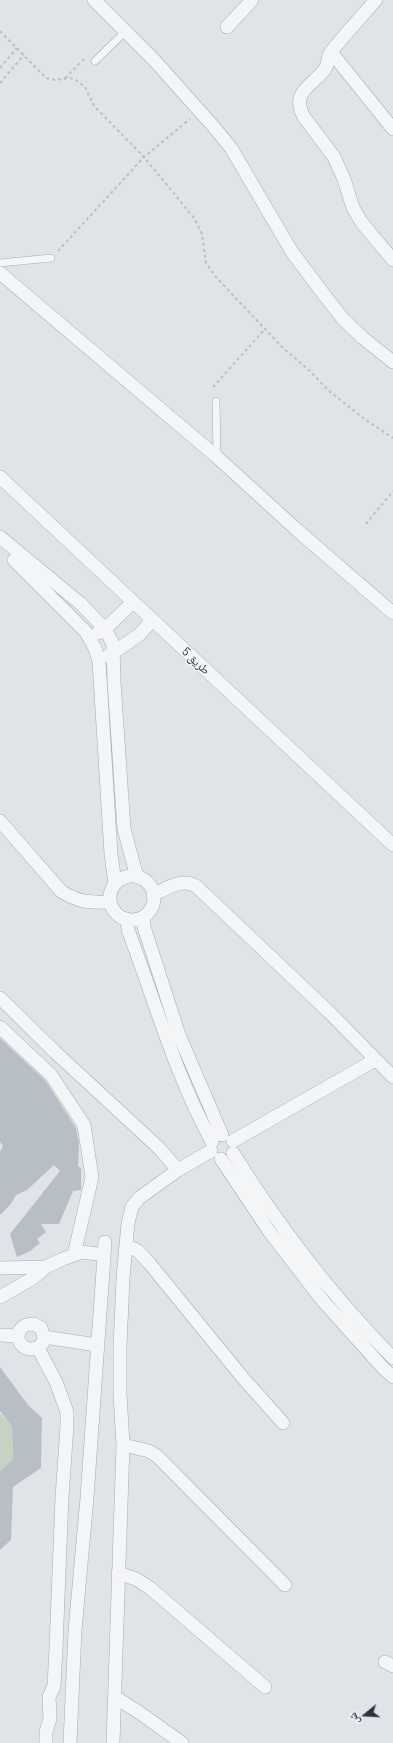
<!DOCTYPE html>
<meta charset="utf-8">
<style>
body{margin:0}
#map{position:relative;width:393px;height:1743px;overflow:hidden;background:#e0e4e9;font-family:Barlow,"Noto Naskh Arabic",sans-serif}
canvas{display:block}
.north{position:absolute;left:345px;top:1695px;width:40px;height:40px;-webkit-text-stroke:3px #f0f3f6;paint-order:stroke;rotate:252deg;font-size:11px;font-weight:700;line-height:16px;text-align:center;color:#2a333f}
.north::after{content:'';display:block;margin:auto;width:14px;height:18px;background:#2a333f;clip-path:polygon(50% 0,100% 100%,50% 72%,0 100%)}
</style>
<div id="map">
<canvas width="393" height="1743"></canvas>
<div class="north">ش</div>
</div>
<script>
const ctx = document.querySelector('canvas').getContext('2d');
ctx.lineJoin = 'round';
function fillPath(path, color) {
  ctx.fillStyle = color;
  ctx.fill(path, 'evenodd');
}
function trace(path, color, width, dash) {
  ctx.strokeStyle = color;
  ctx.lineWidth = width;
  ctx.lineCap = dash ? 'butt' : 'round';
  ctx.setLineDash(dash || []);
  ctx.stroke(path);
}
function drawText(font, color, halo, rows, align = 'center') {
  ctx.font = font + ' Barlow,"Noto Naskh Arabic",sans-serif';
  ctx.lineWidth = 3;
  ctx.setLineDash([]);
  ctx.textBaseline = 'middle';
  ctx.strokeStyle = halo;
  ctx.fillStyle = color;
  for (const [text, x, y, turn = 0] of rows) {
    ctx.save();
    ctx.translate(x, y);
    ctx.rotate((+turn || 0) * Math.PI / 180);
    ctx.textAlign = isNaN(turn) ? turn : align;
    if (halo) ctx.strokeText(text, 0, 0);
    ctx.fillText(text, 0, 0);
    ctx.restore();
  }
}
fillPath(new Path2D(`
 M0,1413L12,1427L13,1459L0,1471Z`), '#c7d2c2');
fillPath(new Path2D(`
 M0,1038L45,1080L76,1128L79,1143L78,1166L81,1168V1190L73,1191L59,1224H41L46,1232L37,1239L40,1243L30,1251L17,1257L10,1234L60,1171L54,1165L27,1190L16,1195L11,1204L0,1215V1152L3,1146L0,1142Z
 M0,1367L28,1405L42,1418L41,1468L13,1487L11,1540L0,1550V1471L13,1459L12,1427L0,1411Z`), '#b8bec5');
const lane = new Path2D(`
 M95,61L125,32
 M0,263L51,258
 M216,401L217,457`);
const street = new Path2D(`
 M94,0L155,61L213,126L231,148L292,252L325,296L343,319L363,338L393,362
 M376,0C361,17 345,34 331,52C327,57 329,64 325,69C313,86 290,91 304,117L334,157L344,179L353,208L362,223L393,260
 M227,27L252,0
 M331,52L393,129
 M0,273L217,457L297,530L393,613
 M0,477L393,845
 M0,537L81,604L105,629L113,644L114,682L124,829L137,877
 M14,560L86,632L95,648L99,661L111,854L115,883
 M98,633L105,629L133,602
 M108,656L139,635L152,620
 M0,821L61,891C77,902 91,903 110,902
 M110 898a22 22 0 1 1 44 0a22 22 0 1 1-44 0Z
 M153,895C167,888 182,878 196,886L329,1012L393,1077
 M143,917L144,927L179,1035L222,1135
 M127,919L128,930C155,1001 175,1074 212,1142
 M0,998L55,1052L159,1148L178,1170
 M0,1027L51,1075L84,1125L92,1177L74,1255
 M233,1141L375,1060
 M233,1153C279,1227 332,1296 393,1358
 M221,1159L269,1231L323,1301L384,1369L393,1377
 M126,1245L138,1251L150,1264L243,1378L283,1423
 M0,1268L46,1267
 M0,1297L33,1278L46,1267L63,1259L82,1252L104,1255
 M0,1335L17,1336
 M44,1337C44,1346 37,1349 29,1349C12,1344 16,1323 34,1324L41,1328L44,1337L97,1345
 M38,1348L56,1382L67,1412V1426L62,1497L56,1648L54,1686L49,1697L50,1719L46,1732V1743
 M123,1445L149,1451L157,1456L285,1585
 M118,1573L136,1579L150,1588L265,1687
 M385,1662L393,1666
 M115,1697L140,1713L182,1743
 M70,1743L75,1630L87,1498L105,1242
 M113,1743L123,1445L120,1394V1347L123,1278L128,1223L132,1207L139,1198L178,1170L211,1151`);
trace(lane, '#a6abb3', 8);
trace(street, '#a6abb3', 14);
trace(new Path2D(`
 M0,31L46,78L55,80L70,78L76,80L85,87L94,106L144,157L194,218L202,234L206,263L214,275L283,348L309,370L328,390L363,418L393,438
 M0,68L17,48
 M65,78L86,57
 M0,83L24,55
 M58,251L144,157L190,119
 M213,387L265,329
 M366,524L393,491`), '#bbbfc3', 2, [3, 3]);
trace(lane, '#f3f5f7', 7);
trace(street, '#f3f5f7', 13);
drawText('12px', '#2a333f', '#f0f3f6', [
 ["طريق 5",196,661,43]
]);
</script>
